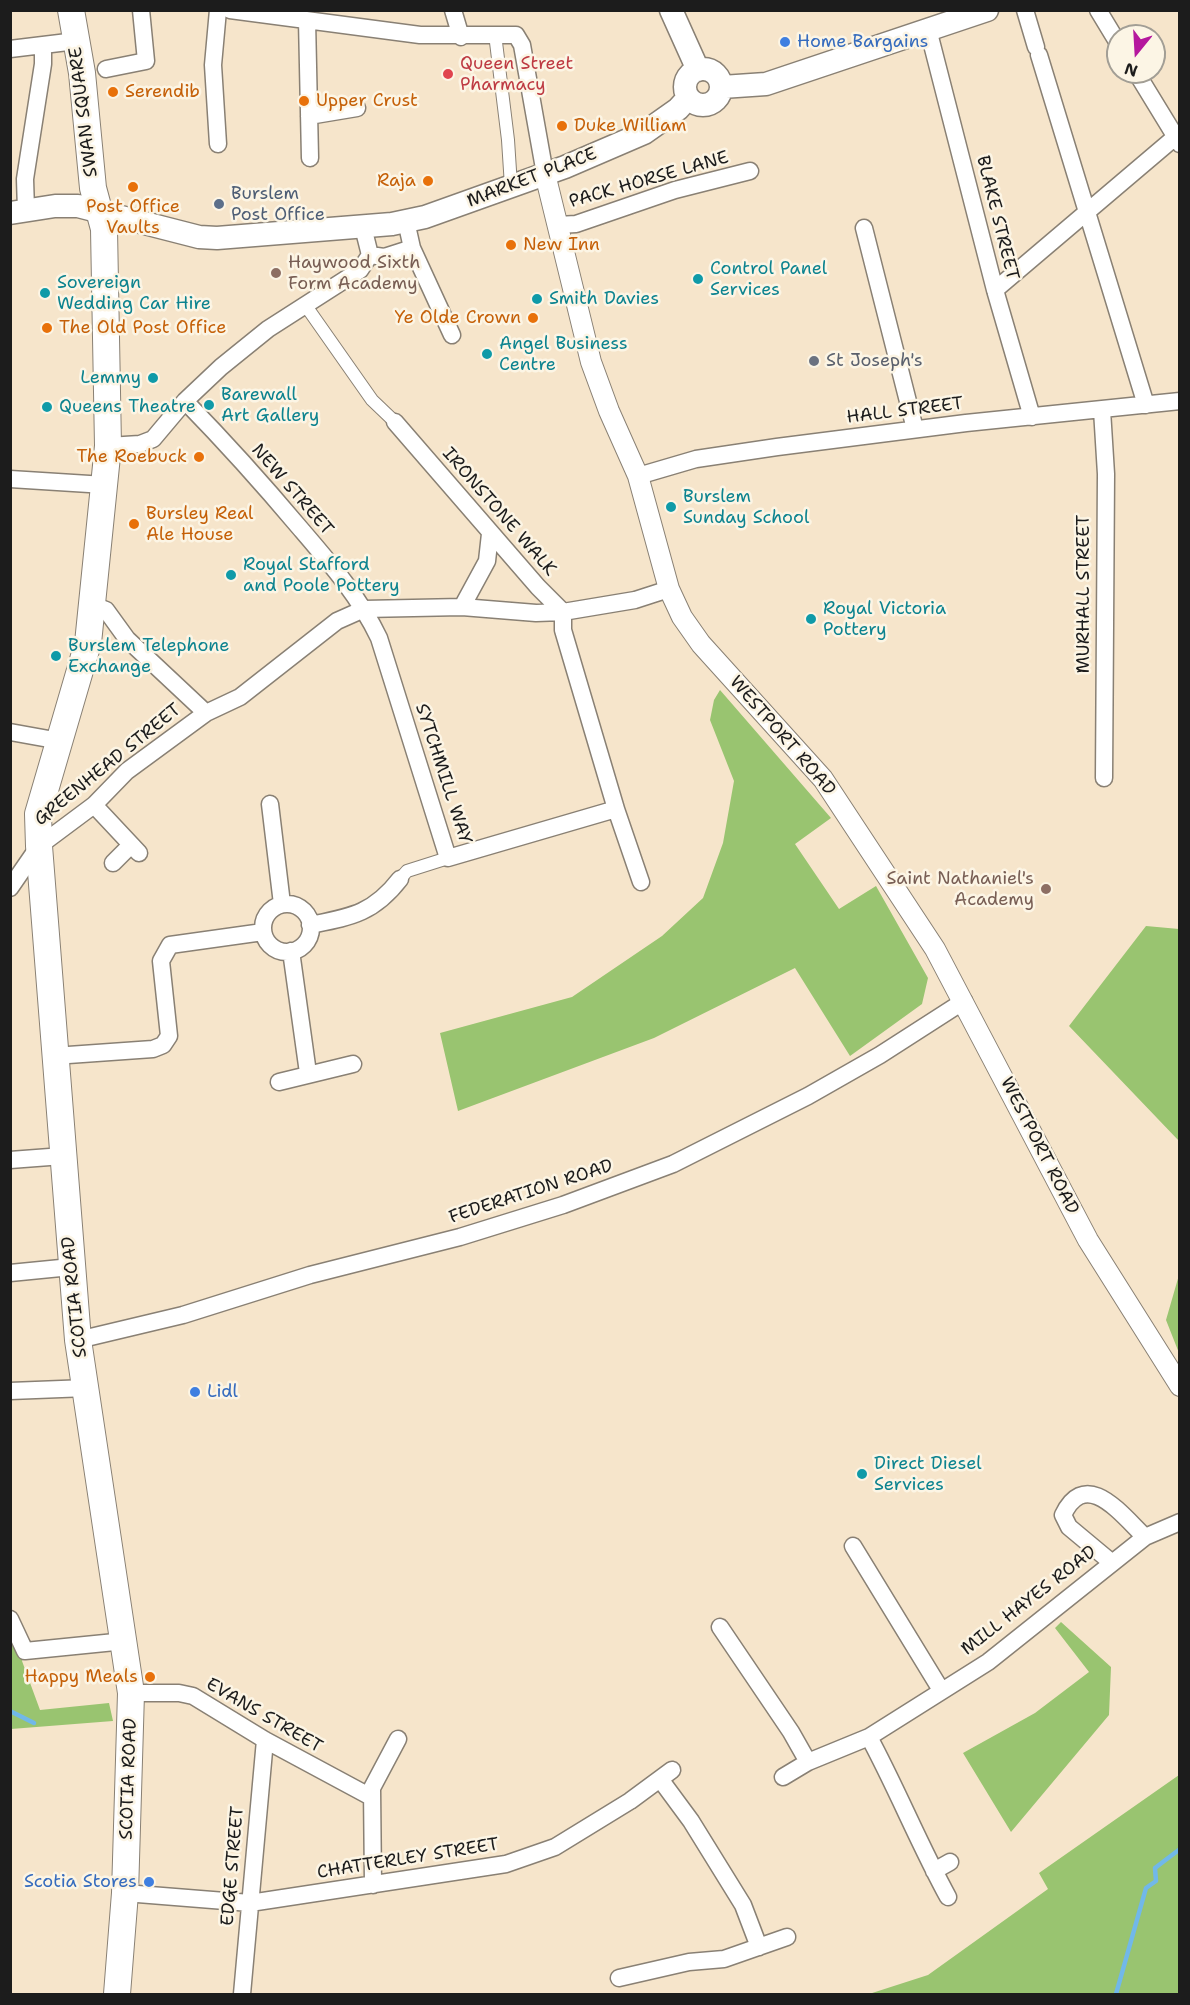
<!DOCTYPE html>
<style>
body{margin:0}
#map{position:relative;width:1190px;height:2005px;overflow:hidden;background:#f6e5cb;font-family:"Shantell Sans",sans-serif}
canvas{display:block}
.frame{position:absolute;inset:0;border:12px solid #1c1c1c;pointer-events:none}
.north{position:absolute;left:1106px;top:24px;width:60px;height:60px;box-sizing:border-box;background:#fcf5e5;border:2px solid #a29e95;border-radius:50%;rotate:198deg;font-size:16px;font-weight:700;line-height:24px;text-align:center;color:#1c1c1c}
.north::after{content:'';display:block;margin:auto;width:21px;height:27px;background:#b5179e;clip-path:polygon(50% 0,100% 100%,50% 72%,0 100%)}
</style>
<div id="map">
<canvas width="1190" height="2005"></canvas>
<div class="frame"></div>
<div class="north">N</div>
</div>
<script>
const ctx = document.querySelector('canvas').getContext('2d');
ctx.lineJoin = 'round';
function fillPath(path, color) {
  ctx.fillStyle = color;
  ctx.fill(path, 'evenodd');
}
function trace(path, color, width, dash) {
  ctx.strokeStyle = color;
  ctx.lineWidth = width;
  ctx.lineCap = dash ? 'butt' : 'round';
  ctx.setLineDash(dash || []);
  ctx.stroke(path);
}
function drawText(font, color, halo, rows, align = 'center') {
  ctx.font = font + ' "Shantell Sans",sans-serif';
  ctx.lineWidth = 5;
  ctx.setLineDash([]);
  ctx.textBaseline = 'middle';
  ctx.strokeStyle = halo;
  ctx.fillStyle = color;
  for (const [text, x, y, turn = 0] of rows) {
    ctx.save();
    ctx.translate(x, y);
    ctx.rotate((+turn || 0) * Math.PI / 180);
    ctx.textAlign = isNaN(turn) ? turn : align;
    if (halo) ctx.strokeText(text, 0, 0);
    ctx.fillText(text, 0, 0);
    ctx.restore();
  }
}
fillPath(new Path2D(`
 M720,690L831,818L795,844L839,909L876,886L928,978L922,1004L850,1056L795,968L654,1038L458,1111L440,1033L572,997L662,936L703,898L723,843L734,781L710,720L714,700Z
 M1146,926L1179,929V1141L1069,1026Z
 M1179,1275L1180,1353H1179L1166,1320Z
 M10,1616L25,1651L22,1661L40,1710L109,1703L113,1721L11,1729Z
 M1061,1622L1111,1667L1109,1715L1011,1832L963,1753L1035,1713L1089,1672L1055,1628Z
 M1179,1775V1994H869L928,1975L1048,1889L1039,1873Z`), '#99c470');
trace(new Path2D(`
 M10,1711L34,1723
 M1116,1994L1146,1888L1156,1881L1155,1868L1180,1849`), '#71b8e9', 4.5);
const pedestrian = new Path2D(`
 M495,34L508,140L511,186
 M306,306L372,400L395,422
 M400,879L407,871L448,858`);
const minor = new Path2D(`
 M218,10L213,65L218,144
 M230,10L420,35H516L522,45L545,174
 M453,10L461,37
 M1025,10L1036,47
 M1098,10L1118,43
 M307,20L310,158
 M928,29L995,290L1032,417
 M10,49L76,41
 M1039,55L1146,405
 M106,69L146,61L141,10
 M1136,72L1180,144
 M309,116L357,108
 M26,210L25,179L43,64V46
 M406,221L412,248L452,335
 M558,225L576,224L675,190L750,171
 M864,228L915,429
 M370,255L384,257L412,248
 M995,290L1180,133
 M185,401C225,442 262,483 299,527C329,562 359,596 379,638L448,858L616,809
 M1102,410L1106,474L1104,778
 M395,422L538,587L563,612
 M108,446L140,444L153,439L185,401L221,367L268,329L360,270L370,255L363,227
 M638,476L696,459L777,447L966,423L1180,401
 M10,479L105,485
 M93,605L106,610L127,639L206,713
 M462,607L487,561L490,534
 M563,612V630L616,809L641,882
 M10,732L60,741
 M270,804L282,904
 M94,805L139,853
 M113,863L131,845
 M10,888L39,846L94,805L127,771L206,713L240,697L337,621L364,609L462,607L536,613L563,612L635,600L669,589
 M263 928a24 24 0 1 1 48 0a24 24 0 1 1-48 0Z
 M310,925C350,917 373,914 400,879
 M291,951L308,1073
 M54,1056L153,1049L163,1045L169,1036L161,961L170,945L263,932
 M279,1082L353,1064
 M10,1160L63,1156
 M10,1273L71,1267
 M78,1340L183,1315L310,1275L460,1237L563,1205L673,1164L808,1096L880,1055L964,1001
 M10,1391L87,1388
 M853,1546L941,1690
 M1111,1562L1069,1527L1063,1515C1086,1467 1121,1514 1145,1537
 M10,1619L25,1651L125,1641
 M720,1627L791,1732L808,1762
 M131,1693H179L193,1696L265,1740L371,1797
 M869,1737C897,1789 919,1844 948,1897
 M783,1777L808,1762L869,1737L988,1662L1145,1537L1180,1522
 M660,1779L691,1821L743,1905L759,1947
 M934,1871L950,1862
 M373,1885L372,1788L398,1739
 M125,1893L250,1903L506,1864L555,1847L630,1801L672,1770
 M619,1978L689,1962L724,1959L787,1937
 M242,1994L265,1740`);
const tertiary = new Path2D(`
 M545,174L591,362L609,411L638,476L669,589L682,617L701,644L823,779L935,949L1088,1240L1180,1386`);
const secondary = new Path2D(`
 M671,10L698,70
 M685 87a18 18 0 1 1 36 0a18 18 0 1 1-36 0Z
 M722,87L766,84L987,10
 M10,213L55,206H78L199,237L217,238L392,224L425,217L565,167L644,133L678,109L688,98`);
const primary = new Path2D(`
 M71,10L82,73L93,188L104,229L108,446L88,643L38,814L39,846L78,1340L131,1693L125,1893L117,1994`);
trace(pedestrian, '#898074', 14);
trace(minor, '#898074', 19);
trace(tertiary, '#898074', 22);
trace(secondary, '#898074', 25);
trace(primary, '#898074', 28);
trace(pedestrian, '#fff', 12);
trace(minor, '#fff', 16);
trace(tertiary, '#fff', 20);
trace(secondary, '#fff', 22);
trace(primary, '#fff', 26);
for (const [x, y, r, color] of [
 [785,42,6,"#3f7fe0"],
 [448,74,6,"#e0444e"],
 [113,92,6,"#e8710a"],
 [304,101,6,"#e8710a"],
 [562,126,6,"#e8710a"],
 [428,181,6,"#e8710a"],
 [133,187,6,"#e8710a"],
 [219,204,6,"#5c6f8a"],
 [511,245,6,"#e8710a"],
 [276,273,6,"#8d6e63"],
 [698,279,6,"#0f9aa8"],
 [45,293,6,"#0f9aa8"],
 [537,299,6,"#0f9aa8"],
 [533,318,6,"#e8710a"],
 [47,328,6,"#e8710a"],
 [487,354,6,"#0f9aa8"],
 [814,361,6,"#6b7280"],
 [153,378,6,"#0f9aa8"],
 [209,405,6,"#0f9aa8"],
 [47,407,6,"#0f9aa8"],
 [199,457,6,"#e8710a"],
 [671,507,6,"#0f9aa8"],
 [134,524,6,"#e8710a"],
 [231,575,6,"#0f9aa8"],
 [811,619,6,"#0f9aa8"],
 [56,656,6,"#0f9aa8"],
 [1046,889,6,"#8d6e63"],
 [195,1392,6,"#3f7fe0"],
 [862,1474,6,"#0f9aa8"],
 [150,1677,6,"#e8710a"],
 [149,1882,6,"#3f7fe0"]
]) {
  const dot = new Path2D();
  dot.arc(x, y, r, 0, 2 * Math.PI);
  ctx.fillStyle = color;
  ctx.fill(dot);
  trace(dot, '#fcf5e5', 2);
}
drawText('18px', '#366cbe', '#fcf5e5', [
 ["Home Bargains",797,42],
 ["Lidl",207,1392],
 ["Scotia Stores",137,1882,"right"]
], 'left');
drawText('18px', '#be3a42', '#fcf5e5', [
 ["Queen Street",460,64],
 ["Pharmacy",460,85]
], 'left');
drawText('18px', '#c56008', '#fcf5e5', [
 ["Serendib",125,92],
 ["Upper Crust",316,101],
 ["Duke William",574,126],
 ["Raja",416,181,"right"],
 ["Post Office",133,207,"center"],
 ["Vaults",133,228,"center"],
 ["New Inn",523,245],
 ["Ye Olde Crown",521,318,"right"],
 ["The Old Post Office",59,328],
 ["The Roebuck",187,457,"right"],
 ["Bursley Real",146,514],
 ["Ale House",146,535],
 ["Happy Meals",138,1677,"right"]
], 'left');
drawText('18px', '#1c1c1c', '#fcf5e5', [
 ["SWAN SQUARE",84,112,-97],
 ["MARKET PLACE",532,178,-21],
 ["PACK HORSE LANE",649,180,-16],
 ["BLAKE STREET",997,218,76],
 ["HALL STREET",905,411,-7],
 ["NEW STREET",292,490,49],
 ["IRONSTONE WALK",499,512,49],
 ["MURHALL STREET",1084,594,-90],
 ["WESTPORT ROAD",782,736,49],
 ["GREENHEAD STREET",108,765,-39],
 ["SYTCHMILL WAY",443,774,72],
 ["WESTPORT ROAD",1039,1146,63],
 ["FEDERATION ROAD",531,1192,-18],
 ["SCOTIA ROAD",75,1297,-96],
 ["MILL HAYES ROAD",1029,1601,-38],
 ["EVANS STREET",264,1716,30],
 ["SCOTIA ROAD",129,1779,-88],
 ["CHATTERLEY STREET",408,1859,-9],
 ["EDGE STREET",233,1866,-85]
]);
drawText('18px', '#4e5e75', '#fcf5e5', [
 ["Burslem",231,194],
 ["Post Office",231,215]
], 'left');
drawText('18px', '#785e54', '#fcf5e5', [
 ["Haywood Sixth",288,263],
 ["Form Academy",288,284],
 ["Saint Nathaniel's",1034,879,"right"],
 ["Academy",1034,900,"right"]
], 'left');
drawText('18px', '#0d838f', '#fcf5e5', [
 ["Control Panel",710,269],
 ["Services",710,290],
 ["Sovereign",57,283],
 ["Wedding Car Hire",57,304],
 ["Smith Davies",549,299],
 ["Angel Business",499,344],
 ["Centre",499,365],
 ["Lemmy",141,378,"right"],
 ["Barewall",221,395],
 ["Art Gallery",221,416],
 ["Queens Theatre",59,407],
 ["Burslem",683,497],
 ["Sunday School",683,518],
 ["Royal Stafford",243,565],
 ["and Poole Pottery",243,586],
 ["Royal Victoria",823,609],
 ["Pottery",823,630],
 ["Burslem Telephone",68,646],
 ["Exchange",68,667],
 ["Direct Diesel",874,1464],
 ["Services",874,1485]
], 'left');
drawText('18px', '#5b616d', '#fcf5e5', [
 ["St Joseph's",826,361]
], 'left');
</script>
